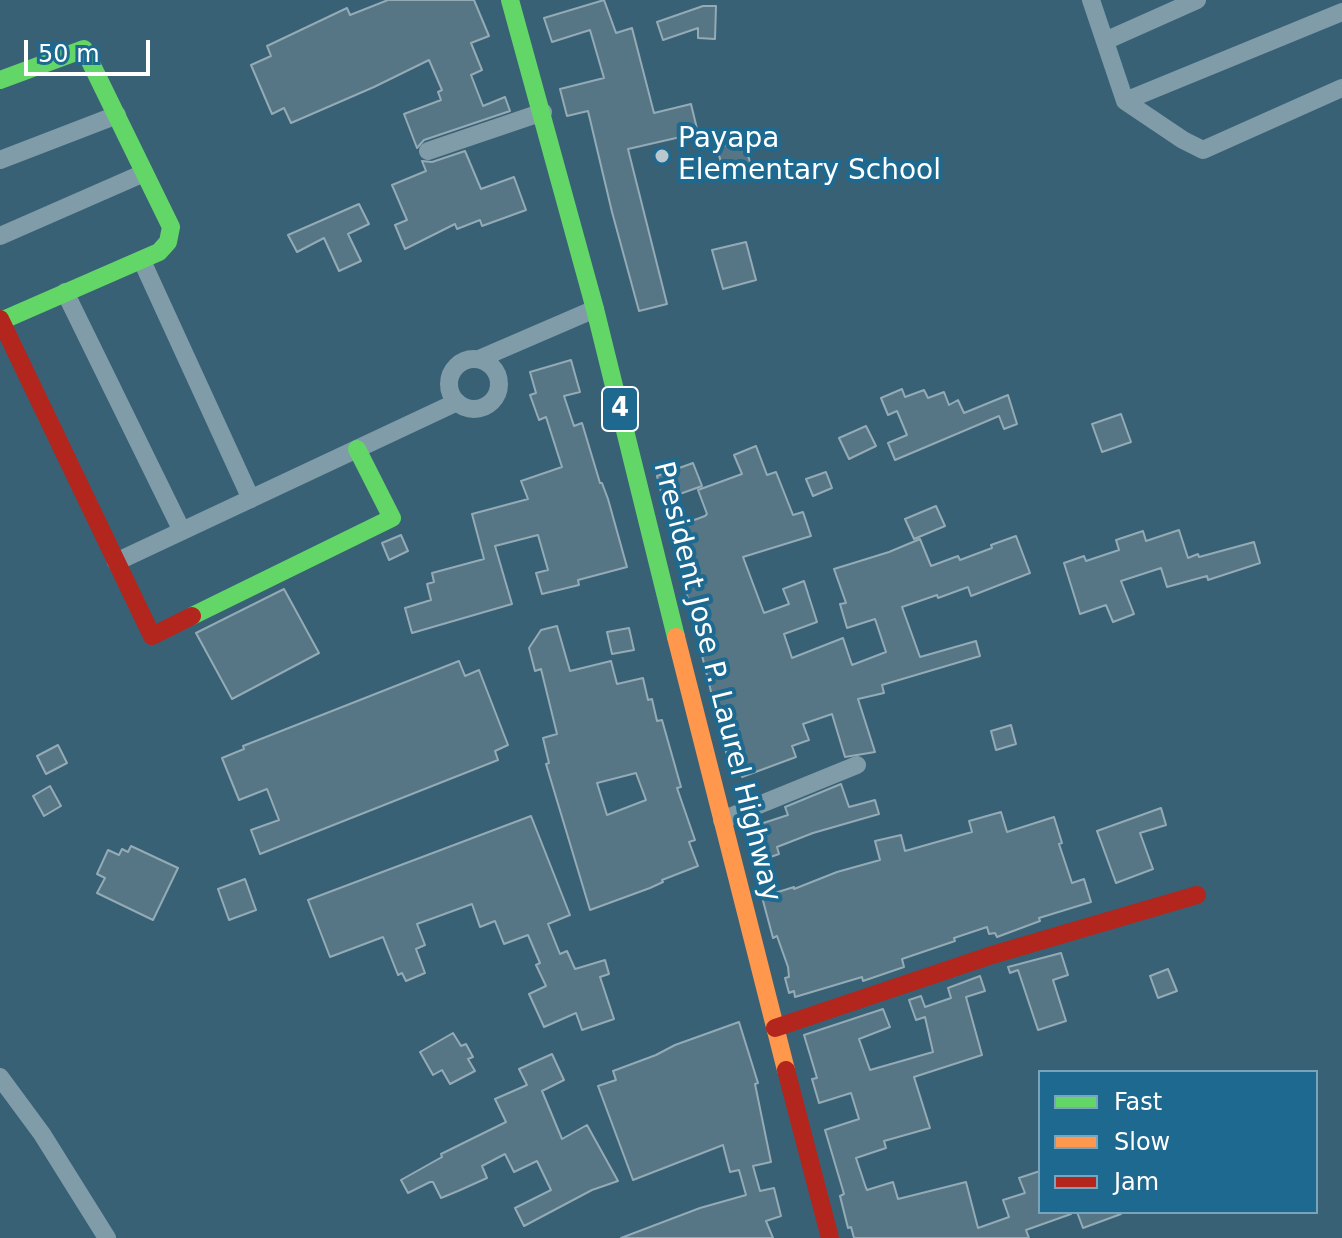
<!DOCTYPE html>
<style>
body{margin:0}
#map{position:relative;width:1342px;height:1238px;overflow:hidden;background:#386175;font-family:"DejaVu Sans",sans-serif}
canvas{display:block}
.legend{position:absolute;left:1038px;top:1070px;width:280px;height:144px;box-sizing:border-box;background:#1e698f;border:2px solid #78a5bc;margin:0;padding:10px 14px;list-style:none;font-size:24px;color:#fff}
.legend li{display:flex;align-items:center;gap:16px;height:40px}
.legend b{width:40px;border:2px solid #78a5bc}
.scale{position:absolute;left:24px;top:40px;width:126px;height:36px;box-sizing:border-box;border:4px solid #fff;border-top:0;padding-left:10px;font-size:24px;line-height:28px;white-space:nowrap;color:#fff;-webkit-text-stroke:6px #1e698f;paint-order:stroke}
</style>
<div id="map">
<canvas width="1342" height="1238"></canvas>
<ul class="legend">
<li><b style="height:10px;background:#63d668"></b>Fast</li>
<li><b style="height:10px;background:#ff974d"></b>Slow</li>
<li><b style="height:10px;background:#b3261e"></b>Jam</li>
</ul>
<div class="scale">50 m</div>
</div>
<script>
const ctx = document.querySelector('canvas').getContext('2d');
ctx.lineJoin = 'round';
function fillPath(path, color) {
  ctx.fillStyle = color;
  ctx.fill(path, 'evenodd');
}
function trace(path, color, width, dash) {
  ctx.strokeStyle = color;
  ctx.lineWidth = width;
  ctx.lineCap = dash ? 'butt' : 'round';
  ctx.setLineDash(dash || []);
  ctx.stroke(path);
}
function drawText(font, color, halo, rows, align = 'center') {
  ctx.font = font + ' "DejaVu Sans",sans-serif';
  ctx.lineWidth = 8;
  ctx.setLineDash([]);
  ctx.textBaseline = 'middle';
  ctx.strokeStyle = halo;
  ctx.fillStyle = color;
  for (const [text, x, y, turn = 0] of rows) {
    ctx.save();
    ctx.translate(x, y);
    ctx.rotate((+turn || 0) * Math.PI / 180);
    ctx.textAlign = isNaN(turn) ? turn : align;
    if (halo) ctx.strokeText(text, 0, 0);
    ctx.fillText(text, 0, 0);
    ctx.restore();
  }
}
const building = new Path2D(`
 M388,0H474L489,36L471,43L482,70L471,75L483,106L505,97L510,111L424,140L417,148L404,114L441,100L438,92L442,90L429,60L374,87L291,123L284,108L272,114L251,65L271,56L267,46L347,8L350,15Z
 M604,0L616,33L632,28L654,113L691,104L698,133L628,149L667,304L639,311L612,212L588,111L567,116L560,89L604,78L590,30L552,42L544,18Z
 M703,6H716L715,39L698,38V28L663,40L657,22Z
 M744,140L752,170L725,177L717,148Z
 M465,151L481,189L514,177L526,210L482,226L480,220L457,229L455,224L405,249L395,225L407,220L392,185L426,171L422,161L432,162Z
 M359,204L369,224L348,234L361,261L339,271L324,238L297,252L288,235Z
 M746,242L756,280L723,289L712,250Z
 M571,360L580,392L564,396L574,426L582,423L600,483H602L608,499L627,567L578,580L579,585L542,594L536,573L548,570L538,535L495,546L512,604L412,633L405,608L431,600L427,584L434,582L432,573L484,559L472,514L528,499L521,481L562,467L546,417L539,420L530,395L536,393L530,372Z
 M902,389L905,397L924,390L928,398L944,392L949,405L958,400L964,413L1008,395L1017,424L1004,429L999,416L895,460L888,443L907,435L897,411L888,415L881,398Z
 M1121,414L1131,442L1102,452L1092,424Z
 M866,426L876,446L849,459L839,438Z
 M756,446L767,475L776,472L793,515L803,512L811,536L743,557L764,613L789,604L783,589L804,581L817,622L784,634L792,658L843,638L852,665L886,652L875,619L847,628L840,604L846,603L834,569L889,552L920,539L931,566L958,556L960,560L992,548L991,545L1016,536L1030,573L971,596L968,587L938,598L937,595L902,607L920,657L976,641L980,656L882,685L884,693L858,699L875,752L845,757L832,714L803,724L809,740L792,746L796,757L742,777L741,773L732,776L683,579L685,578L676,553L678,552L670,529L705,516L707,514L698,490L742,474L734,455Z
 M693,463L702,486L663,500L657,476Z
 M826,472L832,488L813,496L806,479Z
 M936,506L945,526L914,539L905,519Z
 M1179,530L1188,558L1198,554L1199,557L1254,542L1260,563L1208,580L1207,576L1167,587L1161,568L1121,581L1134,614L1113,622L1106,605L1080,614L1064,563L1084,556L1086,561L1119,550L1116,540L1143,531L1146,541Z
 M401,535L408,551L389,560L382,543Z
 M284,589L319,653L232,699L196,633Z
 M557,626L570,671L611,661L617,684L643,678L648,700L652,699L657,721L662,720L681,787L677,788L695,840L689,842L698,866L662,880L663,882L650,888L590,910L546,764L549,763L543,738L557,734L541,669L535,671L529,648L541,630ZM636,773L646,800L607,815L597,783Z
 M629,628L634,650L612,654L607,632Z
 M459,661L465,676L479,670L508,745L495,751L498,760L260,854L251,830L279,820L267,789L239,800L222,758L244,749L243,746Z
 M1011,725L1016,744L996,750L991,731Z
 M58,745L67,763L46,774L37,756Z
 M841,784L849,807L875,800L879,814L813,833L777,847L779,854L759,861L748,828L788,815L785,807Z
 M50,786L61,806L44,816L33,796Z
 M1161,808L1166,825L1140,833L1153,869L1116,883L1097,831Z
 M1001,812L1007,832L1054,817L1062,843L1059,844L1072,883L1084,879L1091,902L1039,918L1040,921L997,937L995,933L989,934L987,927L954,938L955,941L902,959L904,967L863,981L862,977L795,997L794,991L789,993L785,978L789,977L788,967L777,936L773,938L762,897L794,887V889L837,872L880,860L875,841L901,835L905,851L972,832L969,821Z
 M531,816L570,915L548,924L560,954L567,951L575,969L605,960L609,974L600,977L614,1019L582,1030L576,1013L544,1027L529,994L546,986L536,965L540,963L528,935L504,944L495,921L480,927L472,904L417,924L425,945L416,949L425,973L406,981L402,973L398,975L383,937L330,957L308,900Z
 M131,846L178,868L153,920L97,893L105,878L97,874L108,850L119,855L122,849L128,852Z
 M245,879L256,910L229,920L218,889Z
 M1061,953L1068,975L1053,980L1066,1021L1038,1030L1018,970L1010,973L1008,967Z
 M1168,969L1177,991L1158,998L1150,976Z
 M980,976L985,991L966,997L982,1055L914,1077L930,1128L884,1141L886,1148L856,1158L866,1188L867,1190L893,1182L898,1199L966,1182L978,1228L1009,1217L1003,1200L1025,1193L1019,1178L1040,1171V1212H1070L1071,1214L1026,1230L1029,1238H854L851,1227L848,1228L840,1196L844,1194L825,1130L859,1119L851,1093L819,1103L812,1079L817,1078L804,1035L883,1009L890,1027L859,1039L870,1070L933,1052L925,1017L916,1020L909,1000L921,996L925,1007L951,998L948,988Z
 M739,1022L758,1083L755,1084L771,1162L753,1166L760,1191L774,1188L781,1216L766,1221L773,1238H621L700,1208L746,1195L739,1170L730,1172L723,1145L633,1180L598,1086L616,1080L613,1071L656,1055L675,1045Z
 M453,1033L461,1046L466,1044L473,1057L468,1059L475,1071L450,1084L442,1070L433,1075L420,1052Z
 M552,1054L564,1080L542,1091L562,1139L587,1125L618,1181L592,1190L524,1226L515,1208L551,1190L537,1161L514,1172L505,1154L482,1166L487,1178L458,1191L441,1198L433,1182H430L408,1193L401,1180L442,1157L441,1154L506,1122L495,1099L527,1085L519,1069Z
 M1077,1212H1121V1214L1083,1228Z`);
fillPath(building, '#567686');
trace(building, '#94abb6', 2);
trace(new Path2D(`
 M1091,0L1125,101L1183,140L1203,150L1342,88
 M1105,41L1197,0
 M1125,101L1342,12
 M428,151L543,112
 M0,160L117,115
 M0,236L144,173
 M142,261L251,499
 M65,292L182,531
 M479,359L595,309
 M449 384a25 25 0 1 1 50 0a25 25 0 1 1-50 0Z
 M116,562L457,402
 M722,820L857,765
 M0,1077L42,1134L107,1238`), '#7f9ca8', 18);
trace(new Path2D(`
 M510,0L595,309L676,637
 M0,80L84,49L171,227L168,242L159,252L1,321
 M192,616L392,518L357,449`), '#63d668', 18);
trace(new Path2D(`
 M676,637L786,1070`), '#ff974d', 18);
trace(new Path2D(`
 M0,319L152,636L192,616
 M775,1028L992,955L1197,895
 M786,1070L830,1238`), '#b3261e', 18);
for (const [x, y, r, color] of [
 [662,156,8,"#b9c8cf"]
]) {
  const dot = new Path2D();
  dot.arc(x, y, r, 0, 2 * Math.PI);
  ctx.fillStyle = color;
  ctx.fill(dot);
  trace(dot, '#1e698f', 3);
}
for (const [x, y, w] of [
 [620,409,36]
]) {
  const box = new Path2D();
  box.roundRect(x - w / 2, y - 22, w, 44, 6);
  ctx.fillStyle = '#1e698f';
  ctx.fill(box);
  trace(box, '#fff', 2);
}
drawText('bold 26px', '#fff', null, [
 ["4",620,409]
]);
drawText('28px', '#fff', '#1e698f', [
 ["Payapa",678,140],
 ["Elementary School",678,172]
], 'left');
drawText('28px', '#fff', '#1e698f', [
 ["President Jose P. Laurel Highway",716,682,76]
]);
</script>
